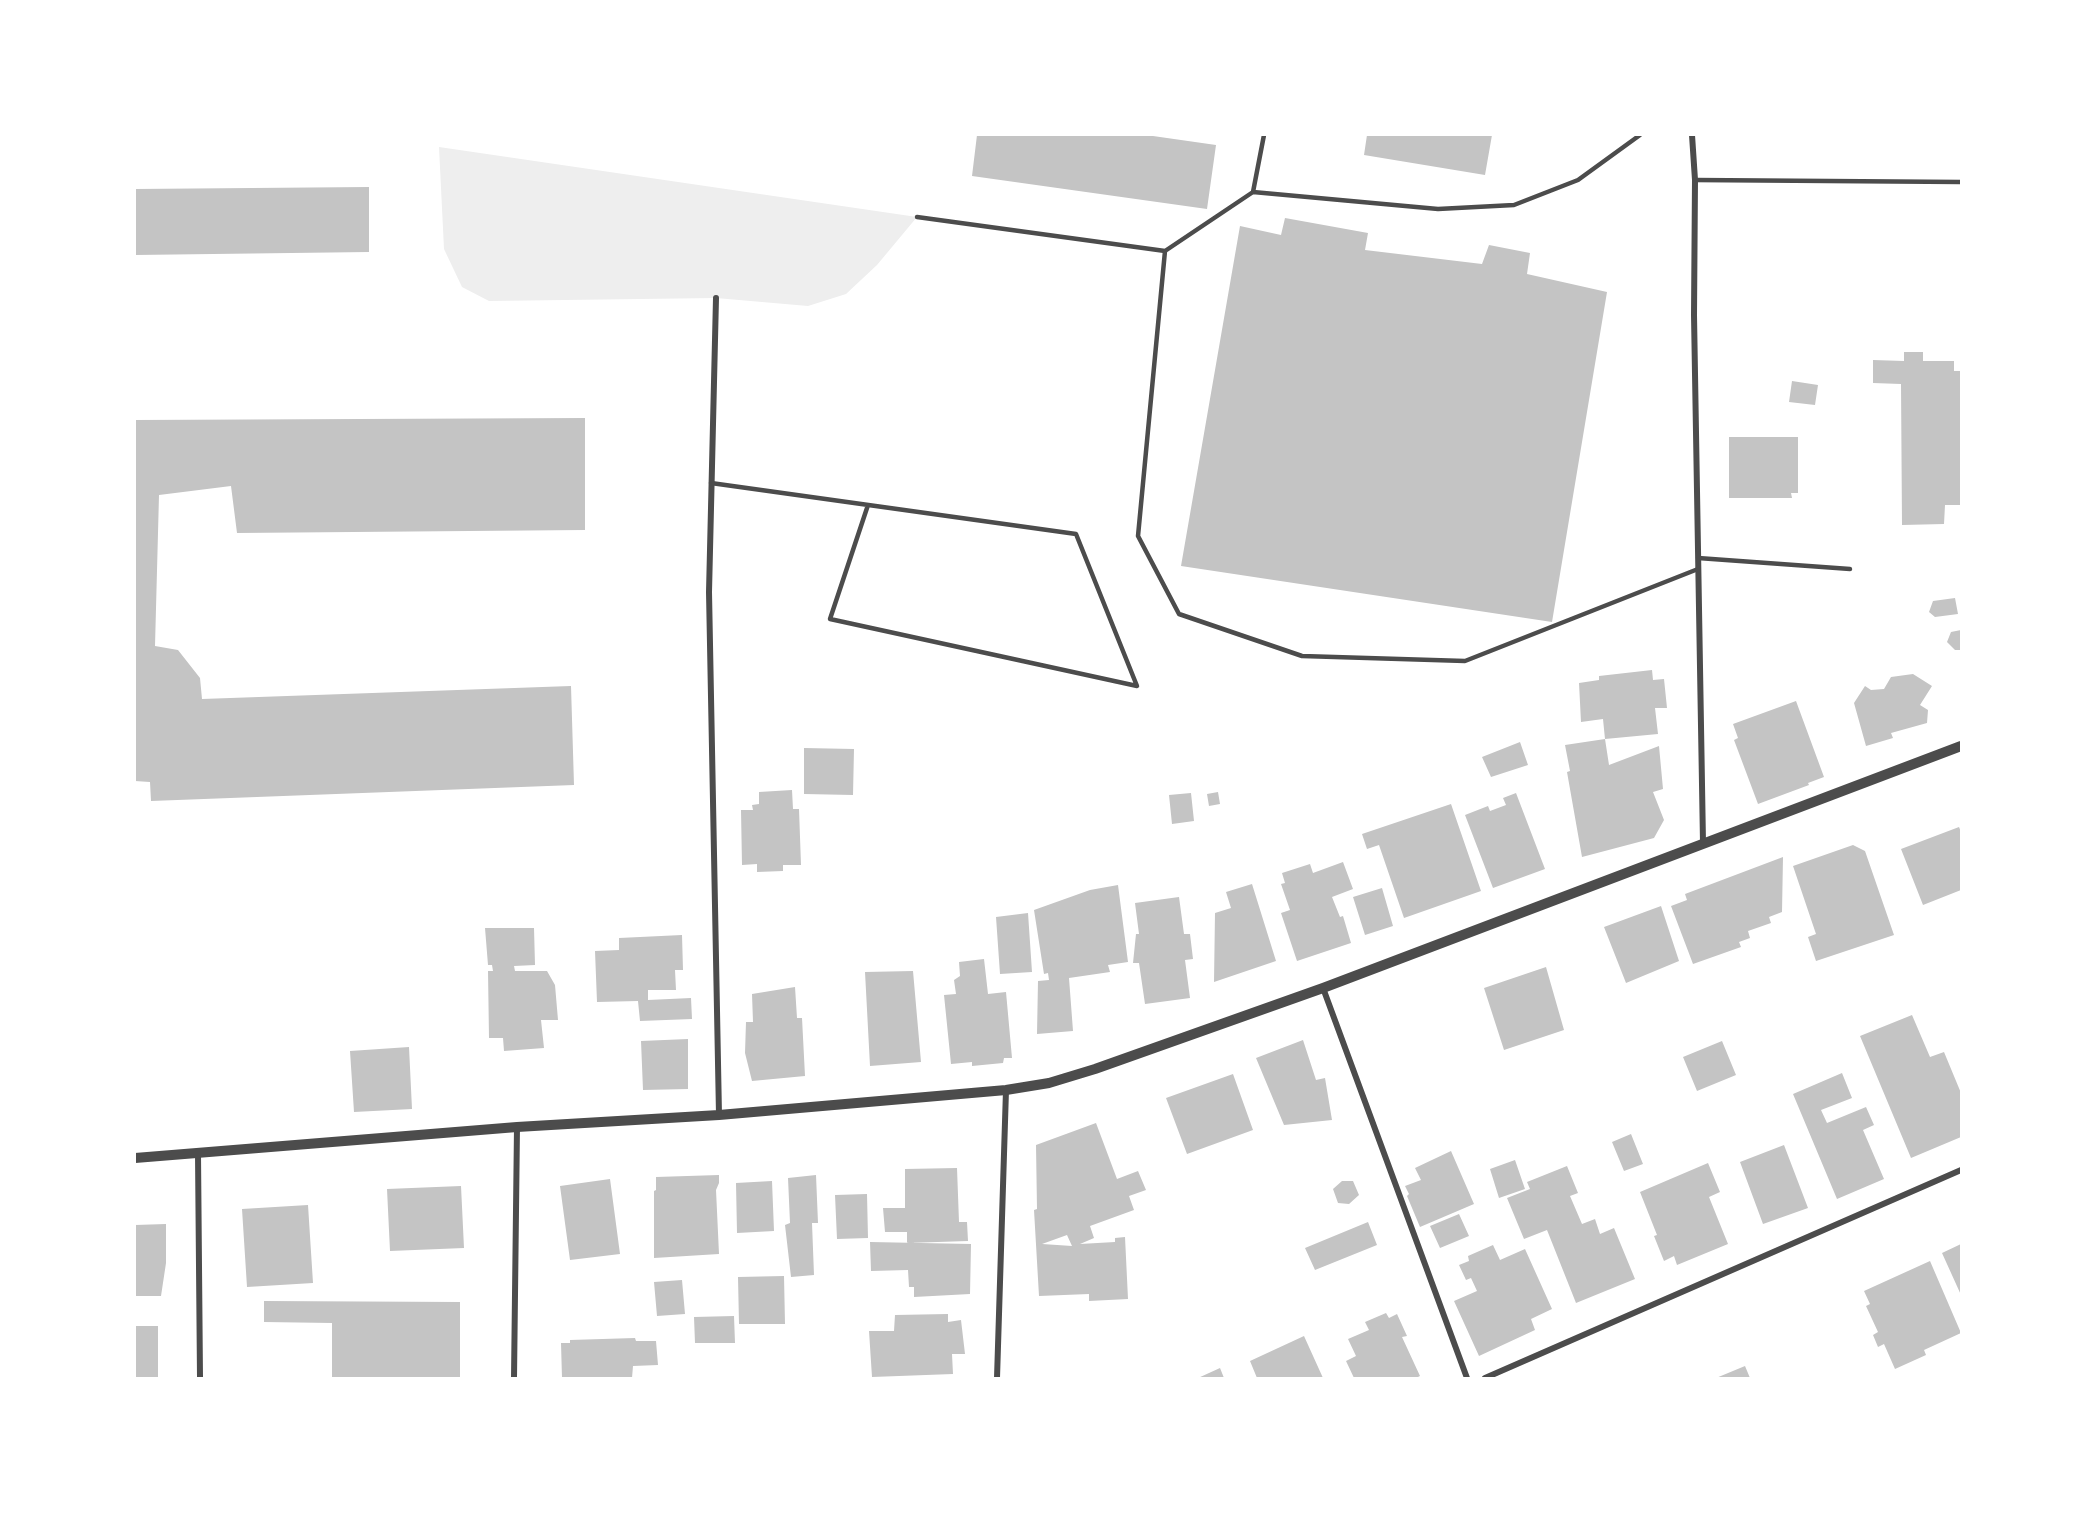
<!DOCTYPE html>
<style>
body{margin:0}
#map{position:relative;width:2096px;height:1513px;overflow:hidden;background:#fff;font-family:"Archivo Narrow",sans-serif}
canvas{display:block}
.frame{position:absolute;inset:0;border:136px solid #fff;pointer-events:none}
</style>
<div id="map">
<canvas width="2096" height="1513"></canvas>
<div class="frame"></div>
</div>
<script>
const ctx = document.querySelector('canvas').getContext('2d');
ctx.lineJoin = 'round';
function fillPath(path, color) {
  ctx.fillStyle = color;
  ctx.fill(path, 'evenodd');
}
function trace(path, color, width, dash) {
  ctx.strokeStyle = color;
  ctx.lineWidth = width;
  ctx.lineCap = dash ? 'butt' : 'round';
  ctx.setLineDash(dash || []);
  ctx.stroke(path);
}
fillPath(new Path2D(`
 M439,147L917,217L877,265L846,294L808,306L716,298L489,301L462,287L444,249Z`), '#eee');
fillPath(new Path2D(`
 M977,135H1146L1216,145L1207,209L972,176Z
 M1367,135H1492L1485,175L1364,155Z
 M369,187V252L135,255V189Z
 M1285,218L1368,233L1365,250L1482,264L1489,245L1530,253L1527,274L1607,292L1552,622L1181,566L1240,226L1281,235Z
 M1904,352H1923V361H1954V371H1961V505H1945L1944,524L1902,525L1901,384L1873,383V360L1904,361Z
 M1792,381L1818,385L1815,405L1789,402Z
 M585,418V530L237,533L231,486L159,495L155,646L178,650L200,678L202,699L571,686L574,785L151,801L150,782L135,781V420Z
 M1729,437H1798V493H1791L1792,498H1729Z
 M1955,598L1958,614L1935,617L1929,612L1933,601Z
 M1961,630V650H1955L1947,642L1951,632Z
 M1652,670L1653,680L1664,679L1667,708H1655L1658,734L1605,739L1603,719L1581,722L1579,683L1599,680V676Z
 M1913,674L1932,686L1920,705L1928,710L1927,723L1891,733L1893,738L1866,746L1854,703L1865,686L1871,690L1884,689L1891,677Z
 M1796,701L1824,777L1808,783L1809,785L1758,804L1734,740L1738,738L1733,724Z
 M1605,739L1609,765L1659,746L1663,789L1653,792L1664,820L1654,838L1582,857L1567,772L1570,771L1565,745Z
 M1520,742L1528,765L1491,777L1482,757Z
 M804,748L854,749L853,795L804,794Z
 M792,790L793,809H799L801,865H783V871L757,872V864L742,865L741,810H753L752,805L759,804V792Z
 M1218,792L1220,804L1209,806L1207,794Z
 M1191,793L1194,821L1172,824L1169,795Z
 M1516,793L1545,869L1493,888L1465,815L1488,806L1490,811L1506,805L1503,798Z
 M1451,804L1481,891L1404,918L1379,845L1367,849L1362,834Z
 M1959,827L1961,832V890L1923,905L1901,849Z
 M1853,845L1865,851L1894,935L1816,961L1808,937L1816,934L1793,866Z
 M1783,857L1782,912L1769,917L1771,923L1748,931L1750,938L1739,942L1741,947L1693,964L1671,906L1687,900L1685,894Z
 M1343,862L1353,889L1332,897L1340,917L1343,916L1351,943L1297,961L1281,913L1290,910L1281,884L1285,883L1282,873L1310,864L1313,873Z
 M1252,884L1276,961L1214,982L1215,913L1231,908L1226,892Z
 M1118,885L1128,962L1108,965L1110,972L1069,978L1073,1031L1037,1034L1038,981L1049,980L1048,973L1044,974L1034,910L1090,890Z
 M1382,888L1393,926L1365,935L1353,897Z
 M1179,897L1184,934H1190L1193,959L1185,960L1190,998L1145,1004L1139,963H1133L1136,934H1139L1135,903Z
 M1661,906L1679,961L1626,983L1604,927Z
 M1028,913L1032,972L1000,974L996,917Z
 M485,928H534L535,965L514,966L515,971H547L555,985L558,1020H541L544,1048L504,1051L503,1038H489L488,971H493L492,965H488Z
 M682,935L683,970H675L676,990H648V1000L691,998L692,1019L640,1021L638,1001L597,1002L595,951L619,950V938Z
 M984,959L988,994L1006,992L1012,1058H1004L1003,1063L972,1066V1062L951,1064L944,995L956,994L954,980L960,976L959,962Z
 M1546,967L1564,1030L1504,1050L1484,988Z
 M913,971L921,1062L870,1066L865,972Z
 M795,987L797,1018H802L805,1076L752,1081L745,1053L746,1022H753L752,994Z
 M1912,1015L1930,1057L1944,1052L1961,1093V1137L1911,1158L1860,1036Z
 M688,1039V1089L643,1090L641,1041Z
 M1303,1040L1316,1080L1325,1078L1332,1120L1284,1125L1256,1058Z
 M1722,1041L1736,1075L1697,1091L1683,1057Z
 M409,1047L412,1109L354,1112L350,1051Z
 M1842,1073L1852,1098L1821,1110L1827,1123L1866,1107L1874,1125L1863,1130L1884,1179L1837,1199L1793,1094Z
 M1233,1074L1253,1130L1187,1154L1166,1098Z
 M1096,1123L1117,1179L1138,1171L1146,1190L1129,1196L1134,1210L1090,1226L1094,1238L1080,1244L1115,1242V1238L1125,1237L1128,1299L1089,1301V1294L1039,1296L1034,1210L1037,1209L1036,1145ZM1067,1235L1072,1246L1042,1244Z
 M1631,1134L1643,1164L1624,1171L1612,1142Z
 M1784,1145L1808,1208L1763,1224L1740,1162Z
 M1451,1151L1474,1204L1420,1227L1407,1196L1409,1194L1405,1186L1421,1180L1415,1168Z
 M1515,1160L1525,1189L1499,1198L1490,1169Z
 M1708,1163L1720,1192L1709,1197L1728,1244L1677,1265L1674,1256L1664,1261L1654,1236L1657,1235L1640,1192Z
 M1567,1166L1578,1193L1570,1196L1582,1224L1595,1219L1600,1234L1614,1228L1635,1279L1576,1303L1547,1230L1524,1239L1507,1198L1530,1189L1527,1182Z
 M957,1168L959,1222H967L968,1241L907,1243V1232H885L883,1208H905V1169Z
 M719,1175V1183L716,1190L719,1254L654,1258V1191L656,1190V1177Z
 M816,1175L818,1223H812L814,1275L791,1277L785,1225L790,1223L788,1178Z
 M610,1179L620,1254L570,1260L560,1186Z
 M772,1181L774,1231L737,1233L736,1183Z
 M1342,1181H1353L1359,1195L1349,1204L1338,1203L1333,1189Z
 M461,1186L464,1248L390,1251L387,1189Z
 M867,1194L868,1238L837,1239L835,1195Z
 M308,1205L313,1283L247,1287L242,1209Z
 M1459,1214L1469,1236L1440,1248L1430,1226Z
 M1368,1222L1377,1245L1315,1270L1305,1248Z
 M166,1224V1263L161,1296H135V1225Z
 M870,1242L971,1244L970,1294L914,1297V1287H909L908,1270L871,1271Z
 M1961,1244V1295L1942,1253Z
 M1493,1245L1500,1260L1525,1249L1552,1309L1531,1319L1535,1330L1479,1356L1454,1301L1477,1291L1471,1278L1466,1280L1459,1265L1469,1261L1468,1256Z
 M1930,1261L1961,1333L1924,1350L1926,1355L1895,1369L1884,1344L1878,1347L1873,1335L1878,1332L1866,1306L1870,1304L1864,1291Z
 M784,1276L785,1324H739L738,1277Z
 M682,1280L685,1314L657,1316L654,1282Z
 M264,1301L460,1302V1378H332V1323L264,1322Z
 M1386,1313L1389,1318L1397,1314L1407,1336L1402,1337L1420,1376L1416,1378H1354L1346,1361L1356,1356L1348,1339L1369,1330L1365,1322Z
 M948,1314V1322L961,1320L965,1354H952L953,1374L872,1377L869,1331H894L895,1315Z
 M734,1316L735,1343H695L694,1317Z
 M135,1326H158V1378H135Z
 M1304,1336L1323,1378H1257L1250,1361Z
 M635,1338L636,1341H656L658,1365L633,1366L632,1378H562L561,1343H570V1340Z
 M1745,1366L1750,1378H1716Z
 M1220,1368L1224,1378H1198Z`), '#c4c4c4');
trace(new Path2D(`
 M1695,180L1961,182
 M1253,192L1264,135
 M917,217L1165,251L1253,192L1438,209L1514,205L1578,180L1640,135
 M1165,251L1138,536L1179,614L1302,656L1465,661L1698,569
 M711,483L1076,534L1137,686L830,619L868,505
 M1698,558L1850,569`), '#4c4c4c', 4.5);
trace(new Path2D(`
 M1692,135L1695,180L1694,315L1703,843
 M716,298L709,592L719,1115
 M1323,988L1467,1378
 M198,1154L200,1378
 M514,1378L517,1127
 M997,1378L1006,1090
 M1485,1378L1961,1170`), '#4c4c4c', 6);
trace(new Path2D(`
 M135,1158L517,1127L719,1115L1006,1090L1049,1083L1095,1069L1323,988L1961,746`), '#4c4c4c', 10);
</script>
